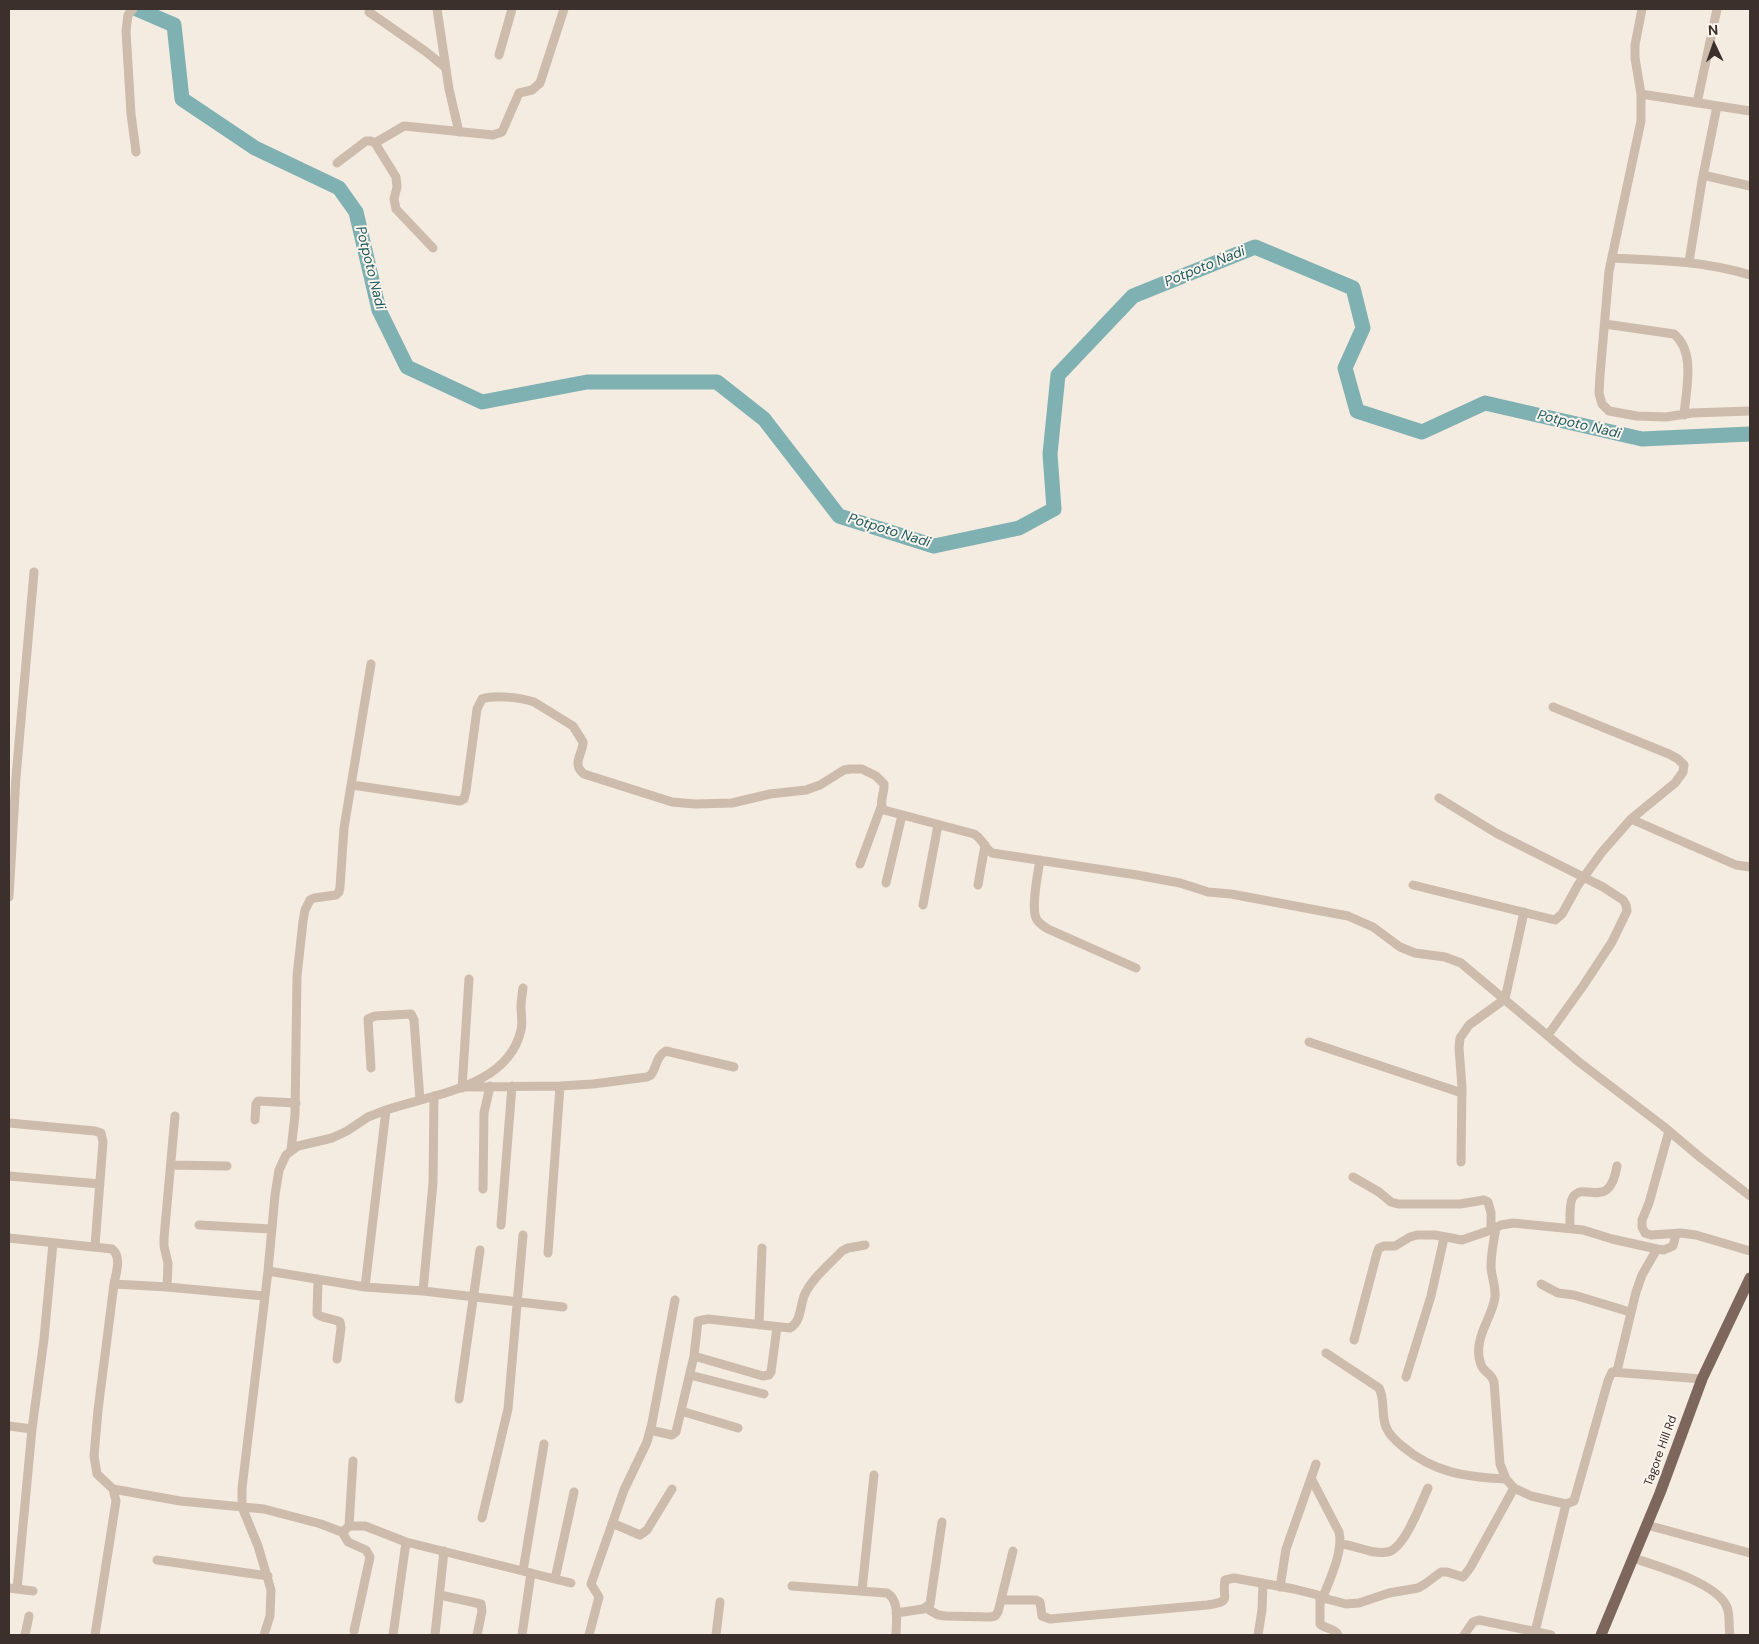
<!DOCTYPE html>
<style>
body{margin:0}
#map{position:relative;width:1759px;height:1644px;overflow:hidden;background:#f4ebe1;font-family:"DM Sans",sans-serif}
canvas{display:block}
.frame{position:absolute;inset:0;border:10px solid #3b302b;pointer-events:none}
.north{position:absolute;left:1689px;top:20px;width:50px;height:50px;-webkit-text-stroke:4px #fbf5ee;paint-order:stroke;rotate:357deg;font-size:14px;font-weight:700;line-height:20px;text-align:center;color:#3b302b}
.north::after{content:'';display:block;margin:auto;width:18px;height:22px;background:#3b302b;clip-path:polygon(50% 0,100% 100%,50% 72%,0 100%)}
</style>
<div id="map">
<canvas width="1759" height="1644"></canvas>
<div class="frame"></div>
<div class="north">N</div>
</div>
<script>
const ctx = document.querySelector('canvas').getContext('2d');
ctx.lineJoin = 'round';
function trace(path, color, width, dash) {
  ctx.strokeStyle = color;
  ctx.lineWidth = width;
  ctx.lineCap = dash ? 'butt' : 'round';
  ctx.setLineDash(dash || []);
  ctx.stroke(path);
}
function drawText(font, color, halo, rows, align = 'center') {
  ctx.font = font + ' "DM Sans",sans-serif';
  ctx.lineWidth = 4;
  ctx.setLineDash([]);
  ctx.textBaseline = 'middle';
  ctx.strokeStyle = halo;
  ctx.fillStyle = color;
  for (const [text, x, y, turn = 0] of rows) {
    ctx.save();
    ctx.translate(x, y);
    ctx.rotate((+turn || 0) * Math.PI / 180);
    ctx.textAlign = isNaN(turn) ? turn : align;
    if (halo) ctx.strokeText(text, 0, 0);
    ctx.fillText(text, 0, 0);
    ctx.restore();
  }
}
trace(new Path2D(`
 M137,9L174,25L182,99L255,148L339,188L356,212L379,310L407,367L482,402L587,382H717L764,419L839,516L934,546L1019,528L1054,509L1050,454L1058,375L1133,296L1255,247L1353,288L1363,328L1345,368L1357,411L1422,432L1485,403L1642,439L1750,434`), '#7fb0b2', 15);
trace(new Path2D(`
 M133,9L128,15L126,31L131,114L136,152
 M437,9L449,89L459,132
 M1642,9L1635,45V58L1641,94V121L1609,271L1600,375L1599,393L1602,404L1609,411L1637,416L1666,417L1692,413L1750,411
 M369,12L425,51L446,68
 M499,55L512,9
 M1641,94L1750,111
 M1697,103L1717,9
 M375,143L396,177L397,187L394,199L396,209L433,248
 M337,163L366,141H371L375,143L404,126L493,135L502,132L519,93L532,90L540,83L564,9
 M1703,175L1750,186
 M1612,258C1659,260 1705,261 1750,275
 M1689,262L1702,181L1717,106
 M1605,324L1674,334C1696,352 1686,390 1684,415
 M352,785L460,801L464,799L466,791L477,709L482,699C494,694 522,698 534,702L573,726L583,742C583,754 571,764 584,774L672,802L695,804L732,803L770,794L806,790L820,785L844,770L850,769H862L876,776L884,784C885,792 878,803 884,810L974,834C983,839 984,848 992,853L1137,875L1180,883L1208,892L1231,894L1348,916L1373,927L1400,947L1415,953L1445,957L1461,963L1579,1062L1663,1126L1701,1158L1750,1196
 M1439,798L1496,833L1603,887L1623,900L1626,905L1627,911L1612,942L1583,986L1548,1035
 M1631,819L1736,865L1750,867
 M1040,860C1038,873 1031,907 1036,918C1038,923 1043,926 1048,929L1136,968
 M860,864L881,807
 M886,883L902,815
 M978,885L985,845
 M1413,885L1555,920L1562,914L1578,885L1602,852L1631,819L1675,783L1683,772L1684,765L1678,759L1669,754L1553,707
 M9,897L16,777L34,572
 M923,905L938,825
 M1309,1042L1462,1093
 M371,1068L368,1019L375,1016L411,1014L414,1020L420,1100
 M466,1087L560,1086L593,1084L647,1077L651,1075C657,1067 656,1056 666,1051L734,1067
 M462,1088L469,979
 M386,1110C432,1094 508,1088 521,1030C523,1023 521,1015 521,1007C521,1001 522,995 523,988
 M255,1120L256,1104L258,1101L296,1103
 M9,1123L95,1131L101,1133L103,1142L95,1246
 M1669,1131L1649,1203L1642,1220V1227L1645,1233L1651,1235L1681,1233L1696,1235L1750,1251
 M291,1150L295,1115L297,976L303,921L305,910L310,900L314,898L336,895L339,892L340,887L344,828L371,664
 M1461,1162L1462,1087L1459,1048L1460,1038L1469,1025L1505,999L1524,912
 M171,1165L227,1166
 M9,1176L100,1184
 M1353,1177L1379,1192L1391,1202L1398,1204H1460L1484,1200L1488,1202L1491,1213V1230
 M483,1189L484,1113L490,1086
 M199,1225L271,1229
 M501,1225L512,1086
 M1496,1227C1494,1240 1491,1253 1491,1266C1491,1276 1496,1286 1495,1297C1492,1318 1476,1334 1479,1357C1482,1375 1490,1370 1494,1382L1500,1464L1506,1479L1514,1488L1531,1496L1566,1504L1574,1501L1608,1381L1612,1372L1702,1379
 M1570,1228C1570,1221 1569,1202 1573,1197C1584,1180 1609,1213 1617,1166
 M9,1238L112,1249C122,1257 116,1273 114,1284
 M548,1253L560,1086
 M318,1279L317,1314C323,1319 333,1318 340,1322L341,1328L337,1359
 M1541,1284L1558,1293L1574,1295L1630,1312
 M167,1287L168,1263L164,1246V1238L175,1116
 M365,1287L423,1291L563,1307
 M423,1291L433,1183L434,1096
 M759,1325L762,1248
 M1354,1340L1377,1253L1379,1248L1384,1246H1395L1410,1237L1417,1235H1435L1462,1240L1491,1230L1501,1225L1513,1223L1583,1230L1612,1239L1657,1249L1664,1250L1673,1246L1676,1234
 M1326,1353L1379,1388C1386,1401 1380,1416 1387,1429C1390,1436 1396,1441 1402,1446C1434,1473 1466,1477 1506,1479
 M694,1356L763,1376L769,1375L771,1372L777,1327
 M1617,1371L1636,1292L1642,1275L1657,1249
 M690,1375L764,1394
 M1406,1377L1431,1296L1444,1238
 M459,1399L480,1250
 M681,1411L738,1428
 M9,1426L32,1429
 M650,1430L672,1435L676,1432L694,1356L698,1321L708,1319L790,1328C801,1322 800,1307 804,1296C811,1279 829,1265 842,1251L848,1248L865,1245
 M1311,1478L1339,1532C1344,1552 1328,1583 1321,1602
 M113,1489L180,1501L264,1509L321,1524L339,1531H344L349,1526H365L406,1542L571,1583
 M482,1518L508,1409L523,1235
 M612,1523L640,1535L647,1530L672,1489
 M1647,1525L1750,1553
 M349,1526L353,1461
 M342,1532L348,1542L366,1550L370,1557L354,1631
 M1341,1544C1356,1545 1372,1555 1387,1552C1404,1550 1421,1503 1428,1488
 M1633,1558C1657,1566 1714,1582 1726,1605C1731,1614 1728,1626 1730,1635
 M157,1560L268,1576
 M523,1571L544,1444
 M555,1579L574,1492
 M792,1586L887,1593C900,1600 896,1622 896,1635
 M1280,1587L1286,1549L1316,1464
 M9,1588L33,1591
 M17,1589L32,1429L44,1339L53,1243
 M862,1590L874,1475
 M440,1595L481,1604L482,1611L477,1635
 M1323,1598L1346,1604L1359,1603L1389,1593L1418,1588L1425,1584L1441,1572H1447L1463,1577L1470,1568L1514,1488
 M1001,1600H1036L1040,1602L1042,1616L1050,1619L1207,1605C1234,1601 1221,1599 1225,1580L1234,1578L1294,1589L1318,1595L1320,1599V1624C1325,1629 1335,1628 1338,1635
 M926,1608L938,1615L945,1616L990,1617L995,1616L998,1612L1013,1551
 M896,1613L923,1609L930,1604L942,1522
 M1535,1632L1566,1504
 M25,1635L29,1616
 M95,1635L116,1501L113,1489L97,1474L94,1456L98,1410L114,1284L167,1287L264,1296
 M264,1635L270,1616L271,1590L258,1546L242,1507V1488L268,1271L275,1195L279,1170L286,1155L298,1146L332,1138L347,1131L368,1117L386,1110L365,1287L268,1271
 M393,1635L406,1542
 M435,1635L444,1551
 M522,1635L531,1573
 M589,1635L599,1597L591,1584L624,1490L647,1442L652,1423L675,1300
 M716,1635L720,1602
 M1258,1635L1262,1610L1263,1583
 M1464,1635L1473,1622L1479,1620L1551,1635`), '#cdbbac', 9);
trace(new Path2D(`
 M1601,1635L1660,1493L1702,1379L1750,1278`), '#7d675c', 11);
drawText('12px', '#3b302b', '#fbf5ee', [
 ["Tagore Hill Rd",1661,1451,-70]
]);
drawText('italic 14px', '#1f5a5e', '#fbf5ee', [
 ["Potpoto Nadi",1205,267,-22],
 ["Potpoto Nadi",370,268,76],
 ["Potpoto Nadi",1579,425,13],
 ["Potpoto Nadi",889,531,17]
]);
</script>
